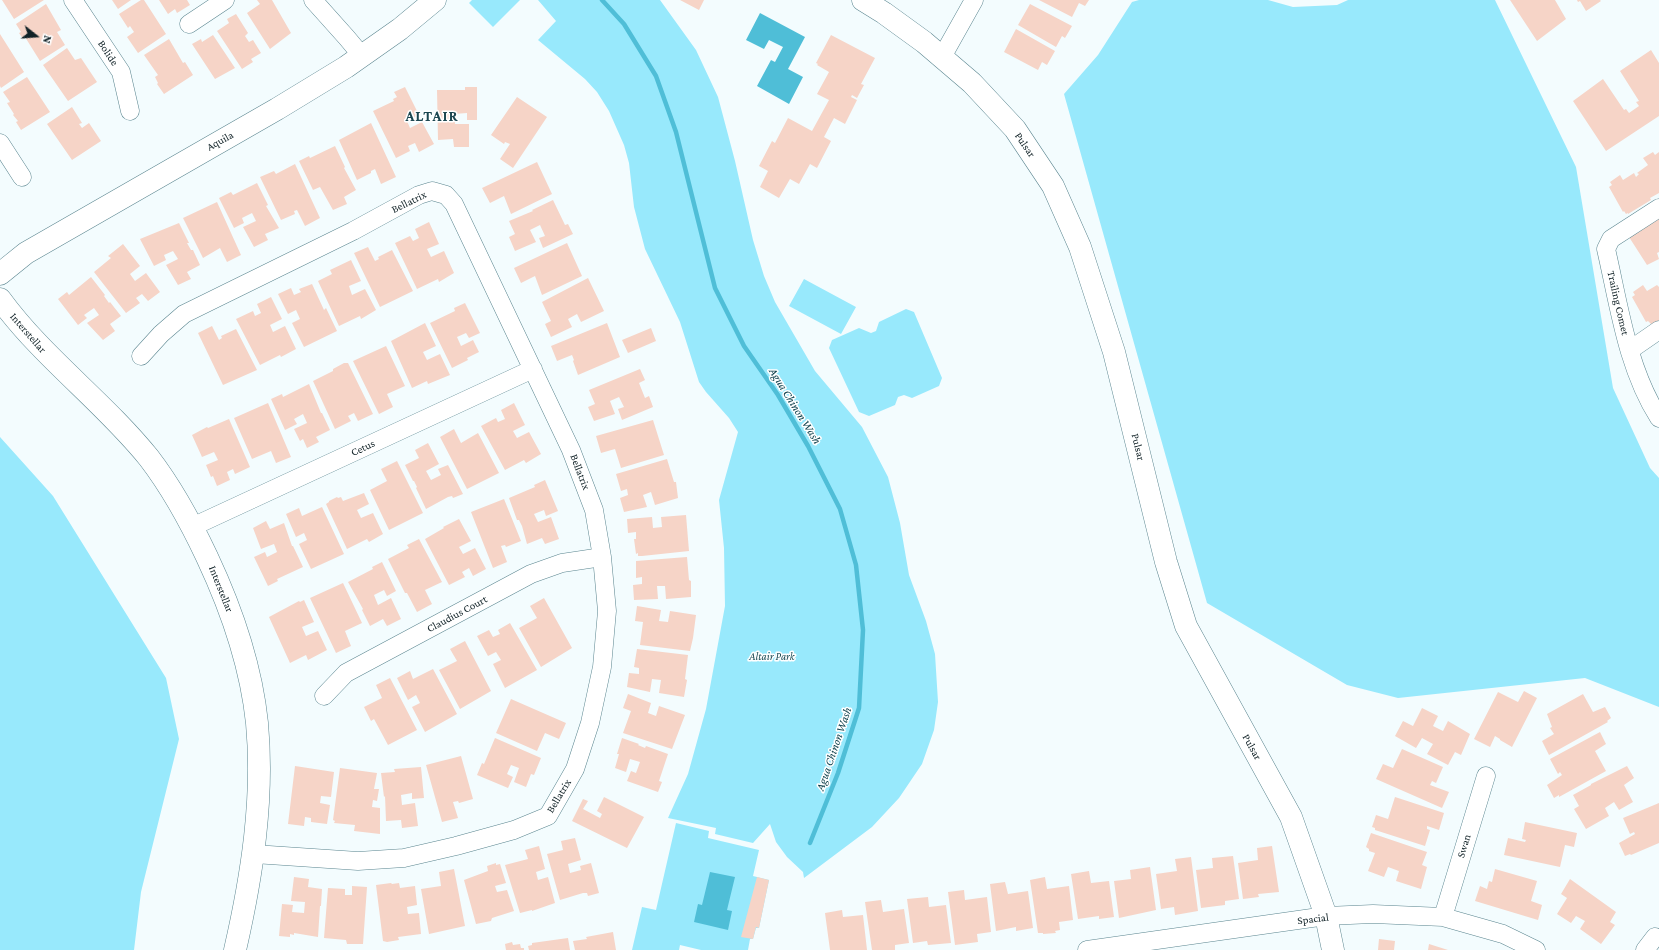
<!DOCTYPE html>
<style>
body{margin:0}
#map{position:relative;width:1659px;height:950px;overflow:hidden;background:#f3fcfe;font-family:"Crimson Pro",serif}
canvas{display:block}
.north{position:absolute;left:16px;top:16px;width:40px;height:40px;-webkit-text-stroke:3px #fff;paint-order:stroke;rotate:107deg;font-size:11px;font-weight:700;line-height:16px;text-align:center;color:#112227}
.north::after{content:'';display:block;margin:auto;width:14px;height:18px;background:#112227;clip-path:polygon(50% 0,100% 100%,50% 72%,0 100%)}
</style>
<div id="map">
<canvas width="1659" height="950"></canvas>
<div class="north">N</div>
</div>
<script>
const ctx = document.querySelector('canvas').getContext('2d');
ctx.lineJoin = 'round';
function fillPath(path, color) {
  ctx.fillStyle = color;
  ctx.fill(path, 'evenodd');
}
function trace(path, color, width, dash) {
  ctx.strokeStyle = color;
  ctx.lineWidth = width;
  ctx.lineCap = dash ? 'butt' : 'round';
  ctx.setLineDash(dash || []);
  ctx.stroke(path);
}
function drawText(font, color, halo, rows, align = 'center') {
  ctx.font = font + ' "Crimson Pro",serif';
  ctx.lineWidth = 3;
  ctx.setLineDash([]);
  ctx.textBaseline = 'middle';
  ctx.strokeStyle = halo;
  ctx.fillStyle = color;
  for (const [text, x, y, turn = 0] of rows) {
    ctx.save();
    ctx.translate(x, y);
    ctx.rotate((+turn || 0) * Math.PI / 180);
    ctx.textAlign = isNaN(turn) ? turn : align;
    if (halo) ctx.strokeText(text, 0, 0);
    ctx.fillText(text, 0, 0);
    ctx.restore();
  }
}
fillPath(new Path2D(`
 M472,0H520L493,27L469,3Z
 M538,0H660L696,50L718,97L735,161L753,240L764,276L775,302L815,371L862,427L888,477L900,523L909,575L926,621L935,654L938,702L934,730L922,764L899,798L872,827L804,878L803,872L787,857L776,842L770,824L753,843L715,834L716,828L668,818L688,774L706,709L725,606L724,548L719,500L738,432L729,418L706,392L699,382L680,322L645,249L634,207L629,163L624,145L609,111L597,92L585,79L538,40L556,21Z
 M1139,0H1268L1293,7L1337,5L1348,0H1495L1576,167L1613,388L1650,468L1659,478V707L1585,678L1398,698L1347,685L1207,603L1064,94L1098,55L1132,2Z
 M804,279L856,307L841,334L789,306Z
 M906,309L914,312L942,378L939,386L912,398L904,395L898,397L895,405L869,416L859,412L829,348L832,340L859,328L871,333L876,331L879,322Z
 M0,437L53,496L166,678L179,739L141,892L134,950H0Z
 M676,823L709,831L708,838L759,850L753,876L769,880L759,928H756L753,939H750L748,950H701L680,945L679,950H632L642,907L656,910Z`), '#98e9fc');
fillPath(new Path2D(`
 M760,13L805,37L788,69L803,77L789,104L757,86L771,60L775,62L783,47L769,40L764,49L746,40Z
 M710,872L735,877L727,910L732,911L728,930L694,922L698,904L702,905Z`), '#4fbed7');
trace(new Path2D(`
 M602,0L624,24L656,76L676,132L715,288L744,346L778,395L808,446L840,509L856,565L863,630L859,708L838,773L810,843`), '#4fbed7', 4.5);
fillPath(new Path2D(`
 M2,0H44L14,19Z
 M112,0H131L118,9Z
 M141,0H144L166,34L138,53L127,37L134,32L130,26L128,28L119,14Z
 M159,0H187L190,5L177,13L175,9L168,14Z
 M257,0H272L291,33L270,49L247,13L260,4Z
 M680,0H704L699,10Z
 M1039,0H1089L1085,6L1079,3L1072,17Z
 M1510,0H1555L1566,19L1537,41Z
 M1577,0H1600L1601,1L1586,11L1580,1L1578,2Z
 M46,4L61,30L57,32L65,45L40,61L25,37L23,39L19,33L21,32L16,24Z
 M1030,4L1072,26L1065,38L1062,36L1056,47L1018,25Z
 M236,14L248,33L245,36L249,42L253,40L261,53L251,59L253,62L242,69L217,31L229,23L227,19Z
 M1016,29L1055,51L1047,65L1042,62L1038,70L1004,52Z
 M0,34L24,72L1,88L0,86Z
 M213,35L235,68L215,79L192,44L201,39L202,42Z
 M831,35L875,58L861,84L864,85L857,98L852,95L851,97L857,100L845,124L834,118L824,137L831,141L817,168L810,164L799,184L790,179L779,198L760,187L768,171L759,166L772,141L775,143L788,118L812,131L829,100L817,94L829,72L817,65L818,64L816,63Z
 M169,39L183,63L185,62L193,75L164,94L157,84L158,83L155,77L158,75L144,55Z
 M67,48L75,60L81,58L97,82L68,101L43,65Z
 M1651,50L1659,63V116L1606,151L1573,101L1603,79L1624,110L1626,109L1629,113L1639,106L1636,102L1639,101L1620,71Z
 M27,77L50,112L21,130L16,122L18,121L13,115L14,114L7,103L10,102L3,92Z
 M405,87L419,115L407,121L410,128L422,122L434,144L419,152L415,143L408,146L410,151L396,158L373,111L394,101L393,99L397,97L394,92Z
 M465,87H477V120H467V113L454,114L455,124H469V147H454L453,139L438,140L437,90H465Z
 M517,97L547,117L513,168L500,159L510,144L505,142L504,144L491,135Z
 M72,107L82,123L79,124L82,128L89,123L101,141L72,160L47,124Z
 M371,123L396,177L381,184L375,169L371,171V173L357,180L339,140Z
 M335,146L345,167L344,168L356,190L344,197L347,204L333,210L320,187L313,190L299,161L309,156L310,158Z
 M1653,152L1655,155L1659,152V193L1650,198L1651,200L1628,214V213L1626,214L1624,211L1623,212L1609,187L1612,185L1610,182L1620,175L1623,180L1634,173L1636,177L1639,174L1637,173L1648,165L1643,158Z
 M537,162L552,194L511,214L504,196L490,203L482,188Z
 M295,164L320,218L305,226L297,210L294,211L295,214L281,220L260,177L274,171L276,174Z
 M257,183L268,205L266,206L279,228L265,234L268,240L254,247L243,227L256,221L252,213L242,218L244,223L234,228L219,198L231,192L233,195Z
 M553,200L565,225L568,224L573,234L543,248L539,238L545,236L540,225L530,230L536,242L515,251L509,237L515,234L509,221L533,211L532,210Z
 M217,202L241,255L227,262L220,248L203,258L183,218Z
 M1659,216V252L1657,253L1659,259L1647,265L1629,237Z
 M429,222L439,244L427,249L431,257L444,251L454,273L439,282L438,279L417,289L395,243L410,236L413,241L419,238L415,229Z
 M179,223L189,243H187L191,250H193L200,265L187,272L191,279L178,285L166,265L178,259L173,251L164,255L166,260L154,266L140,239Z
 M567,243L582,276L542,295L535,276L521,283L514,268Z
 M123,244L140,266L130,274L135,281L146,273L160,292L148,301L142,294L136,298L140,303L126,313L94,272L111,258L108,256Z
 M368,247L375,261L379,259L378,257L392,250L413,291L380,307L354,253Z
 M351,260L361,281L349,286L352,295L365,289L376,310L361,319L360,316L339,326L318,281L332,274L330,270Z
 M91,277L105,295L104,296L109,303L110,302L121,316L110,324L115,331L103,340L87,323L99,315L94,308L84,315L87,318L78,325L58,299L67,292L69,295Z
 M588,278L604,311L581,322L577,314L568,319L572,327L551,337L545,324L551,321L542,302Z
 M312,284L324,310L326,308L337,331L304,347L292,323L300,319L296,310L288,314L278,294L291,288L294,295L301,292L299,289Z
 M1643,285L1647,291L1657,285L1659,287V320L1652,325L1648,321L1646,322L1632,297L1635,295L1633,292Z
 M271,297L282,319L270,325L273,332L285,326L296,349L281,357L280,355L260,365L236,319L253,311L255,316L261,313L257,304Z
 M465,303L480,333L469,338L466,333L457,337L461,346L473,340L479,352L467,358L468,360L452,368L430,323L455,311L454,308Z
 M425,323L436,346L423,352L427,360L440,354L450,375L428,384L427,381L412,388L391,341Z
 M607,323L620,357L578,375L573,361L574,360L572,355L557,361L551,346Z
 M212,326L219,340L222,338L221,336L236,329L257,370L223,385L198,333Z
 M651,328L656,341L628,353L622,340Z
 M386,346L405,386L387,394L393,407L379,414L353,361Z
 M344,363H348L373,414L358,421L354,413L348,416L351,421L335,429L313,381L333,371V369Z
 M640,369L645,380L639,383L645,398L649,396L653,407L622,420L618,409L624,407L619,397L610,401L615,414L594,421L588,407L595,404L589,390Z
 M309,384L321,413H322L330,430L316,437L319,442L307,448L303,439L300,441L294,429L307,423L303,414L294,419L297,424L285,430L271,399L282,394L283,397Z
 M268,403L291,457L276,463L271,451L252,459L234,418Z
 M514,403L525,425L513,431L517,438L529,432L541,454L526,463L524,460L505,470L481,426L496,418L498,422L505,419L501,410Z
 M229,419L250,467L235,474L233,469L227,472L230,480L217,486L213,476L211,477L206,465L218,460L214,452L202,457L192,435L207,427L208,428Z
 M653,420L664,455L621,468L615,449L601,453L596,436Z
 M454,429L461,443L478,433L499,473L467,489L440,437Z
 M428,443L439,464L426,471L431,480L441,475L438,469L448,465L463,494L453,498L452,496L448,497L426,509L416,488L417,487L414,481H413L405,465L419,458L415,450Z
 M667,459L674,482H676L678,498L655,505L651,492L643,495L647,507L624,512L620,498L628,495L627,489L621,491L616,474Z
 M397,461L423,513L389,530L370,490L387,481L381,469Z
 M545,480L558,511L546,516L544,510L534,514L538,522L551,517L559,539L545,544L542,538L527,544L522,526L519,520H517L509,498L535,487L534,485Z
 M364,493L369,504L357,510L361,518L373,513L383,534L369,542L367,539L347,549L326,504L329,502V501L337,497L338,498L341,497L343,501Z
 M504,499L521,541L506,547L505,545L501,546L507,562L493,568L471,512Z
 M322,507L344,554L311,569L299,544L307,540L304,533L296,537L286,514L299,508L302,516Z
 M686,515L689,551L642,556H638V553L636,554L634,539H636V532L628,533L627,519L652,517L653,528L662,527L661,517Z
 M459,519L471,541L459,547L463,554L475,548L486,569L473,576L469,568L462,572L465,577L449,585L425,539L444,528L443,527Z
 M266,521L270,529L284,523L292,546H293L303,567L277,579L278,581L268,586L254,557L265,552L267,557L277,552L274,544L261,549L253,528Z
 M419,539L442,582L425,590L432,604L417,612L407,593H405L388,559L409,548L407,545Z
 M687,557L689,580L691,581V597L666,599L665,586H657L658,599L634,600L633,585L642,584V577L636,578V561Z
 M382,562L396,591L387,596L384,590L374,595L378,605L391,598L401,619L387,626L383,619L370,626L362,610L363,609L348,582L373,569L372,567Z
 M343,583L362,623L345,631L351,646L336,653L310,598Z
 M544,598L572,648L541,667L519,628L537,618L530,606Z
 M304,600L314,622L302,627L306,636L318,631L327,650L308,660L306,655L290,663L269,617L299,601L300,602Z
 M637,606L661,610L659,621L668,622L670,611L696,615L693,638L690,651L640,645L643,622L635,621Z
 M510,623L537,670L505,688L493,664L501,660L496,652L488,656L477,636L489,630L493,637L500,634L498,630Z
 M465,641L491,691L460,709L439,670L457,661L450,649Z
 M637,649L688,655L685,679L687,680L684,697L659,693L661,680L652,679L650,692L627,687L629,673L639,674V668L634,667Z
 M433,669L457,714L425,732L412,707L420,703L416,695L408,700L397,678L410,671L413,679Z
 M390,678L417,730L388,745L374,719L371,721L364,707L382,698L376,685Z
 M1524,691L1537,698L1512,747L1500,740V739L1495,736L1490,747L1474,739L1498,692L1518,702Z
 M628,694L651,703L648,713L656,716L659,706L685,715L672,749L623,733L631,711L623,708Z
 M1583,694L1593,712L1605,707L1611,718L1607,721L1608,722L1549,755L1542,741L1554,734L1550,728L1552,727L1547,714Z
 M511,699L566,723L559,739L545,733L537,751L496,733Z
 M1422,708L1438,716L1433,726L1443,731L1448,721L1470,734L1461,755L1455,752L1448,765L1427,754L1433,744L1422,738L1416,748L1395,736L1403,721L1413,726Z
 M1600,732L1606,744L1595,751L1606,771L1559,797V795L1554,798L1547,785L1562,775L1560,772L1558,774L1550,759Z
 M495,738L541,758L534,775L531,774L526,787L514,782L519,768L511,765L507,774L513,777L508,788L477,775L482,763L484,764Z
 M622,738L639,744L638,745L645,748L646,746L668,754L659,781L662,782L658,792L627,781L631,771L636,773L640,762L630,759L626,772L615,768L619,754H617Z
 M1402,749L1443,767L1436,783L1432,781L1430,785L1449,792L1442,808L1376,779L1383,764L1393,768Z
 M461,756L473,799L459,803L458,801L453,802L458,818L442,822L426,765Z
 M295,766L334,772L331,797L321,796L320,803L330,805L327,824L311,822V818L305,817L304,826L288,824Z
 M1627,766L1634,778L1624,785L1633,802L1619,810L1614,802L1605,808L1609,816L1586,829L1574,809L1579,806L1573,795L1591,785V784Z
 M421,767L424,798L412,799V793L401,795L402,805L415,803L418,826L402,828L401,820L386,821L385,796L384,797L381,773L395,772L394,769Z
 M340,768L377,773L374,789H379L377,801L373,800L372,807L380,808V834L354,831L355,825L334,823L335,821L333,820Z
 M604,797L644,817L627,848L572,821L583,799L588,801L583,809L600,818L602,814L597,811Z
 M1395,797L1444,813L1439,830L1427,826V829L1430,830L1425,846L1375,830V828L1372,827L1376,815L1388,819Z
 M1659,803V843L1631,855L1630,854L1625,856L1619,843L1635,834L1634,832L1630,834L1623,818Z
 M1525,822L1577,833L1574,847L1565,845L1560,867L1504,855L1508,838L1525,842L1526,840L1522,839Z
 M1371,833L1427,852L1422,865L1427,867L1421,889L1396,881L1399,871L1388,867L1384,877L1368,871L1375,853L1369,851V849L1366,847Z
 M575,838L581,860L568,864L570,873L581,870L580,866L591,863L599,893L588,896L587,893H583L560,900L547,854L563,850L561,841Z
 M539,846L545,869L536,872L538,880L548,877L555,903L532,911V910L520,913L505,865L528,859L525,850Z
 M1272,846L1279,892L1258,894L1259,897L1243,899L1238,863L1258,860L1257,848Z
 M1233,856L1239,899L1225,901V905L1201,908L1196,870L1213,868L1212,858Z
 M1191,857L1198,911L1175,915L1174,907L1161,909L1156,874L1177,871L1175,859Z
 M496,863V865L500,864L506,883L495,886L497,892L507,890L514,911L492,918L491,921L476,924L464,880L488,871L487,866Z
 M1150,867L1156,910L1119,918L1114,881L1131,879L1130,870Z
 M454,869L465,926L429,934L421,889L441,886L439,872Z
 M1495,869L1537,881L1531,901L1542,905L1538,920L1475,901L1480,886L1487,889L1489,881L1492,882Z
 M1089,871L1091,883L1109,881L1114,917L1099,919V916L1078,919L1071,874Z
 M294,877L309,879L308,887L322,889L321,906H320L318,937L294,933V935L290,934V937L279,936L282,904L293,905L292,912L304,913L305,902L291,901Z
 M757,877L769,880L759,928L756,927L753,939L741,937Z
 M1045,877L1047,889L1069,886L1073,920L1059,922L1060,930L1055,931L1056,933L1043,934V933H1038L1030,880Z
 M1570,879L1616,912L1610,922L1615,925L1601,944L1580,929L1585,921L1576,916L1571,923L1557,914L1567,898L1561,894Z
 M1005,882L1008,894L1028,891L1033,928L1016,931V927L996,931L990,884Z
 M391,883L392,884L399,883L400,888L415,886L417,905L407,907L408,914L419,913L421,934L398,937L399,940L387,942L383,941L376,885Z
 M352,886L367,887L363,944H347L346,940L324,938L328,888L345,889V895H352Z
 M964,890L965,900L987,897L991,932L977,934L978,942L955,945L948,892Z
 M928,897L929,907L946,905L951,943L928,945L927,941L913,943L907,899Z
 M881,900L883,912L904,909L909,943L895,945V950H872L865,902Z
 M842,910L843,917L863,915L867,950H830L825,913Z
 M613,932L616,950H575L573,941L587,939L586,937Z
 M568,938L570,950H529L528,946L532,945V943Z
 M1379,939L1395,941L1394,950H1378Z
 M512,942L513,945L520,944L521,948H524V950H506L505,944Z
 M1429,944L1448,950H1428Z`), '#f6d4c7');
const street = new Path2D(`
 M73,0L121,72L130,111
 M313,0L347,38L362,56
 M189,24L225,0
 M942,57L974,0
 M0,143L22,177
 M1659,208L1611,239L1606,249C1619,305 1627,368 1659,418
 M1630,350L1659,330
 M141,356L161,334L184,314L353,231L419,195L432,191L446,195L454,204L571,450L594,510L602,557L607,611L602,667L590,723L575,769L548,816L514,830L456,846L404,858L358,861L254,854
 M192,527L533,369
 M324,696L346,673L531,574L562,563L602,557
 M1443,917L1486,776
 M1087,950L1326,916L1373,914L1443,917L1503,934L1536,950
 M1645,950L1655,937`);
const secondary = new Path2D(`
 M863,0L884,13L924,42L972,83L1015,129L1053,186L1080,247L1114,352L1166,562L1186,626L1291,817L1326,916L1333,950
 M0,274L26,253L277,109L346,67L400,29L435,0
 M0,299C43,358 103,401 149,458C172,488 191,523 207,557C231,608 251,665 257,723C264,799 252,876 235,950`);
trace(street, '#5a858f', 19);
trace(secondary, '#5a858f', 23);
trace(street, '#fff', 18);
trace(secondary, '#fff', 22);
drawText('11px', '#112227', '#fff', [
 ["Bolide",108,53,56],
 ["Aquila",220,141,-29],
 ["Pulsar",1025,145,56],
 ["Bellatrix",409,202,-26],
 ["Trailing Comet",1618,303,77],
 ["Interstellar",28,333,49],
 ["Pulsar",1138,447,76],
 ["Cetus",363,448,-25],
 ["Bellatrix",580,472,69],
 ["Interstellar",221,589,68],
 ["Claudius Court",457,614,-28],
 ["Pulsar",1252,747,61],
 ["Bellatrix",559,796,-59],
 ["Swan",1464,846,-73],
 ["Spacial",1313,919,-7]
]);
drawText('italic 11px', '#1a4b55', '#fff', [
 ["Altair Park",772,657]
]);
drawText('italic 12px', '#11434e', '#fff', [
 ["Agua Chinon Wash",795,406,58],
 ["Agua Chinon Wash",834,749,-71]
]);
ctx.letterSpacing = '1px';
drawText('bold 15px', '#1c4751', '#fff', [
 ["ALTAIR",432,116]
]);
ctx.letterSpacing = '0px';
</script>
